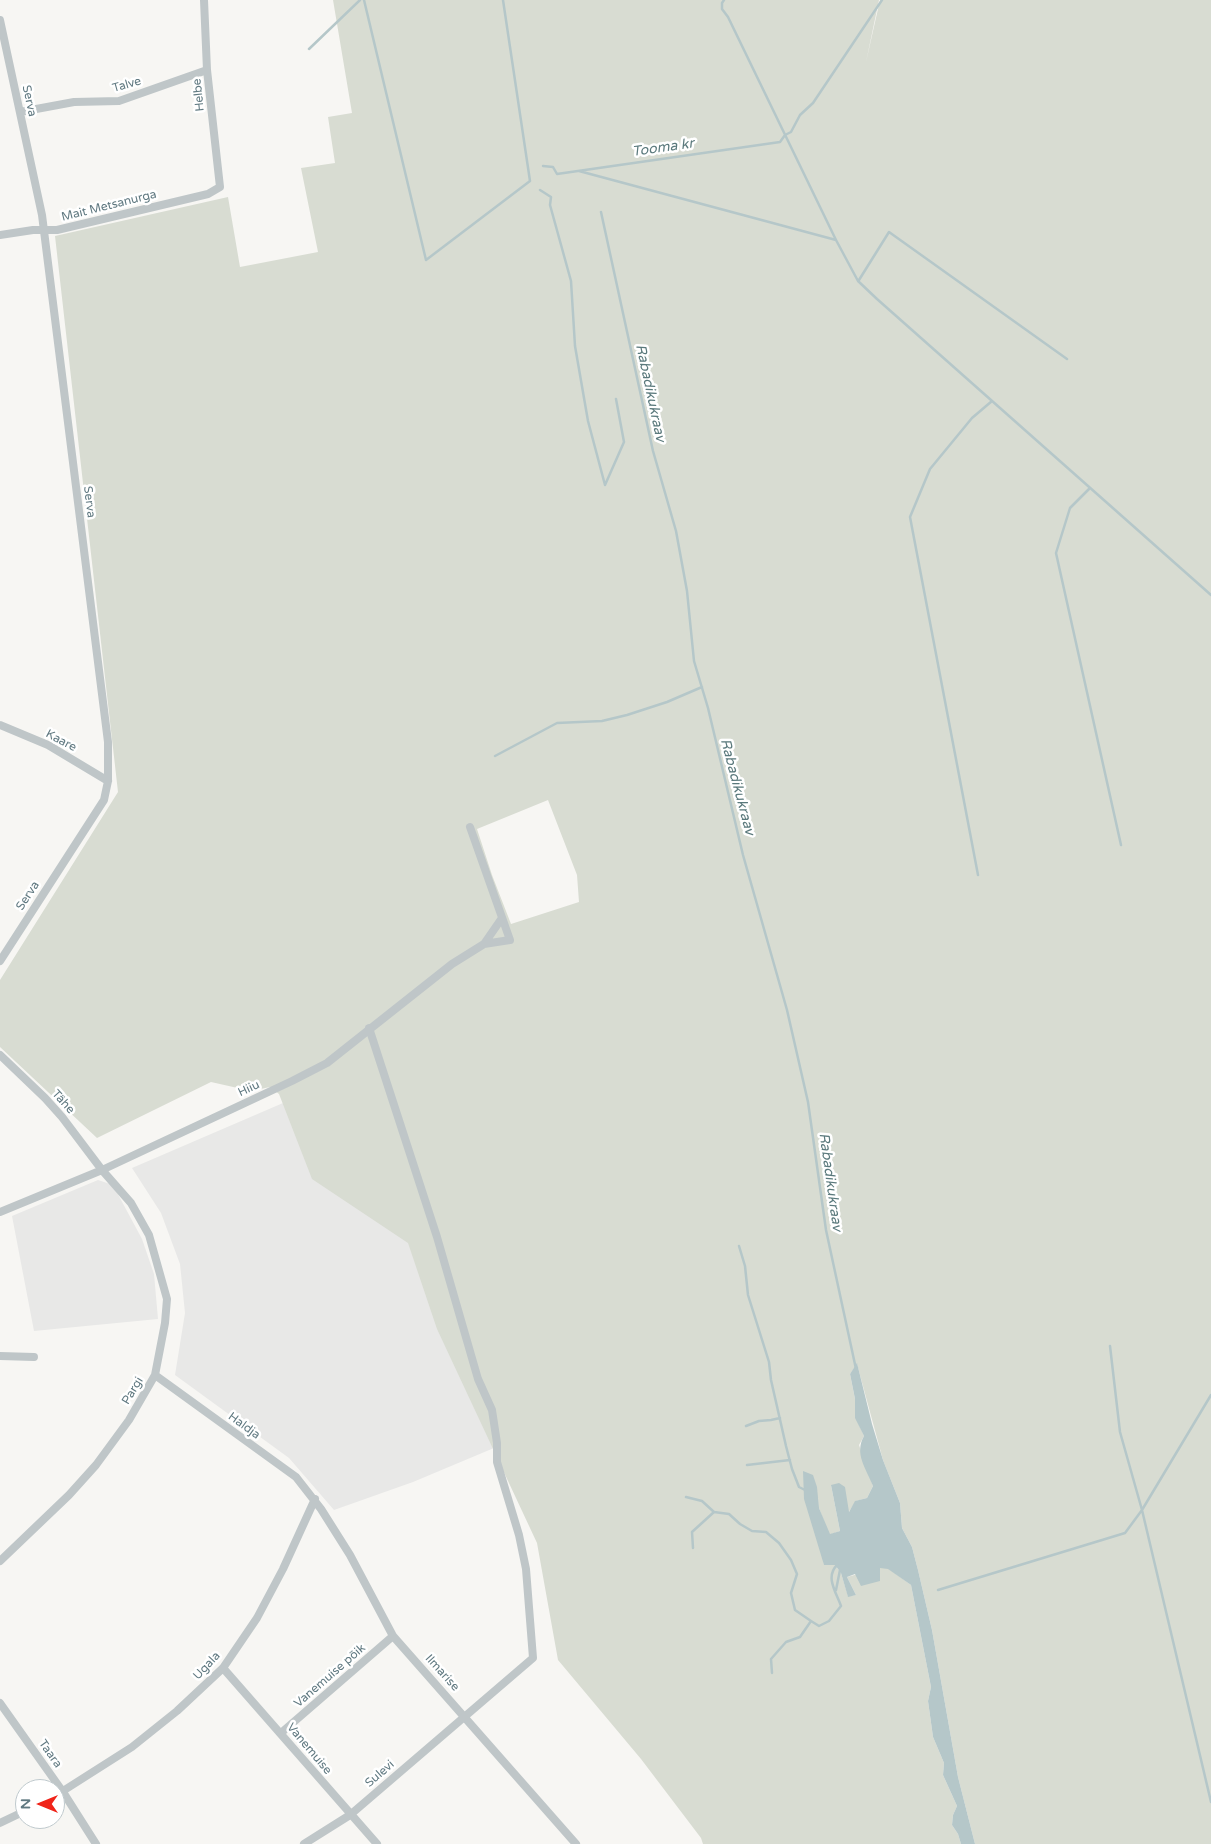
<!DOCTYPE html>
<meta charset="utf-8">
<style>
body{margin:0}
#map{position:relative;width:1211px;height:1844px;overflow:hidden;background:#f7f6f3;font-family:"Varela Round",sans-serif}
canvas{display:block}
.north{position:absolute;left:15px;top:1779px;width:50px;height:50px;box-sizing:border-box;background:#fff;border:1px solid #bfc9cd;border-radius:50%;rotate:270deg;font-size:14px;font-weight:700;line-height:20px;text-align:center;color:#607981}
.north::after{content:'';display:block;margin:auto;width:18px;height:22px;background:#f0241a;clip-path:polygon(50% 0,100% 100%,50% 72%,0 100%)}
</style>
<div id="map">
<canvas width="1211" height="1844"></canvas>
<div class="north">N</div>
</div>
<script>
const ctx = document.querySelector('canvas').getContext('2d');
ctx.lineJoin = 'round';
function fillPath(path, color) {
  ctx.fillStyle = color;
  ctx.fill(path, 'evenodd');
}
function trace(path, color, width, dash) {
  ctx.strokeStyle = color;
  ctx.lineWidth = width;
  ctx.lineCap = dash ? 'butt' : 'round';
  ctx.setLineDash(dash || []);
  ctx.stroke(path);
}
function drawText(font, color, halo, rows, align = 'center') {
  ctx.font = font + ' "Varela Round",sans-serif';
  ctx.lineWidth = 5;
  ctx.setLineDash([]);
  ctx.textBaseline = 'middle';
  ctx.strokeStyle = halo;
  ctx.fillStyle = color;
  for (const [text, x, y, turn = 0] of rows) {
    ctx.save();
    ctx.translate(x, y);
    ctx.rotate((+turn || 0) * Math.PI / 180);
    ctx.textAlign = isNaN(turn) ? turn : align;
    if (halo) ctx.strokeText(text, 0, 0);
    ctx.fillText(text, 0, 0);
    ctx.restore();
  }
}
fillPath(new Path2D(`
 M376,1063L494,1448L413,1482L334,1510L289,1458L175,1375L185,1313L180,1264L161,1213L132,1168Z
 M98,1180L113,1185L142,1239L154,1274L158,1319L34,1331L12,1216Z`), '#e8e8e7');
fillPath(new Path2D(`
 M333,0H879L866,62L880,0H1211V1844H975L958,1777L932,1630L918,1570L912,1547L902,1528L900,1503L883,1460L857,1364L850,1374L855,1399L856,1418L864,1436L859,1445L873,1486L867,1498L856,1501L848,1513L831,1485L840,1531L829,1535L819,1508L817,1487L824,1565H835L841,1573L848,1596L856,1595L847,1577L880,1568H888L911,1585L931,1687L928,1701L933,1737L944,1763L943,1775L957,1806L953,1815L952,1825L958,1834L961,1844H703L701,1838L641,1759L558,1660L537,1543L437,1329L408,1243L312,1179L279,1094L270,1087L251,1091L211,1082L97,1138L0,1047V980L118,792L55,236L228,197L240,267L318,252L301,168L335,163L328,117L352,113ZM548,800L577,875L579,902L511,924L492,875L477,829Z`), '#d8dcd2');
fillPath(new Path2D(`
 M857,1363L872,1424L883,1460L900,1503L902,1528L912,1547L918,1570L932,1630L958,1777L975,1844H961L958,1834L952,1825L953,1815L957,1806L943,1775L944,1763L933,1737L928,1701L931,1687L911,1585L888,1569L880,1568V1581L861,1586L855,1574L847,1577L856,1595L848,1597L841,1573L835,1565H824L804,1499L803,1471L813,1475L817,1487L819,1508L830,1534L840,1531L831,1485L839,1483L845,1487L849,1512L855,1501L867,1498L873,1486C866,1468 854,1454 864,1436L855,1418V1399L850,1374Z`), '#b5c7c9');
trace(new Path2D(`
 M364,0L426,260L530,181L503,0
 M724,0L722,3V9L728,17L836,240L858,281L877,299L1211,595
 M309,49L360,0
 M543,166L553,167L557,174L780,142L785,135L791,132L800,115L813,103L882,0
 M579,171L836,240
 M540,190L551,197L550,205L571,281L575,346L588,421L605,485L624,442L616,399
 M601,212L653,451L676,531L687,591L694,661L708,708L743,855L787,1010L808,1102L826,1230L856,1369
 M859,280L889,232L1067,359
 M1090,488L1070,508L1056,553L1121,845
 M495,756L557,723L602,721L627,715L667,702L702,687
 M978,875L910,517L930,469L972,418L992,401
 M739,1246L745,1266L748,1295L769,1362L771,1380L786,1446L792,1469L799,1487L805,1490
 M1110,1346L1120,1432L1142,1510L1211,1802
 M746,1426L759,1421L771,1420L780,1418
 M747,1465L790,1460
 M686,1497L702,1501L714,1512L729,1514L740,1524L752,1531L766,1532L779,1543L791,1560L797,1574L791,1593L795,1610L811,1621
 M693,1548L692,1532L714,1512
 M836,1590L840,1570
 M938,1590L1125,1533L1142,1510L1211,1395
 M772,1673L771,1659L786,1642L800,1637L811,1621L819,1626L829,1621L841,1606C836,1592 825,1577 837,1565`), '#b5c7c9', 2.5);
trace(new Path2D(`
 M0,20L42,215L108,742V781L104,800L0,961
 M20,112L74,102L119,101L207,70
 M0,235L33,230H57L208,194L220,187L207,70L204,0
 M0,725L48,745L108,781
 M484,944L502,918
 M0,1055L45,1098L62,1117L102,1170L131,1203L149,1235L167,1299L165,1323L155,1375L129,1420L96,1465L69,1495L0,1561
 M0,1212L102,1170L292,1081L327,1063L452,964L484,944L510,940L470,827
 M0,1356L34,1357
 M155,1375L296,1477L321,1509L350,1555L393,1636L576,1844
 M223,1668L377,1844
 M0,1703L63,1792L96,1844
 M281,1733L393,1636
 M55,1796L132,1747L177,1711L223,1668L257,1618L283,1569L315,1499
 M0,1823L25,1811
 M304,1844L350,1815L533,1658L526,1569L519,1535L497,1462V1443L492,1410L478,1379L437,1237L369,1028`), '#bfc6c8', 8);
drawText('12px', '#607981', '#fff', [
 ["Talve",127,85,-16],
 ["Helbe",199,95,-96],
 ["Serva",29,101,78],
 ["Mait Metsanurga",109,206,-14],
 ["Serva",89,502,83],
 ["Kaare",61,741,28],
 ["Serva",28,896,-57],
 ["Hiiu",249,1089,-25],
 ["Tähe",63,1102,48],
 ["Pargi",133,1391,-59],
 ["Haldja",244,1426,36],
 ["Ugala",207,1666,-47],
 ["Ilmarise",442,1673,48],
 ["Vanemuise põik",330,1676,-41],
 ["Vanemuise",309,1749,50],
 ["Taara",50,1754,55],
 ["Sulevi",380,1774,-41]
]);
drawText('italic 14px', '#5a797c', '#fff', [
 ["Tooma kr",663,148,-8],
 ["Rabadikukraav",650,393,78],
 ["Rabadikukraav",737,787,75],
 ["Rabadikukraav",830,1182,82]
]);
</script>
